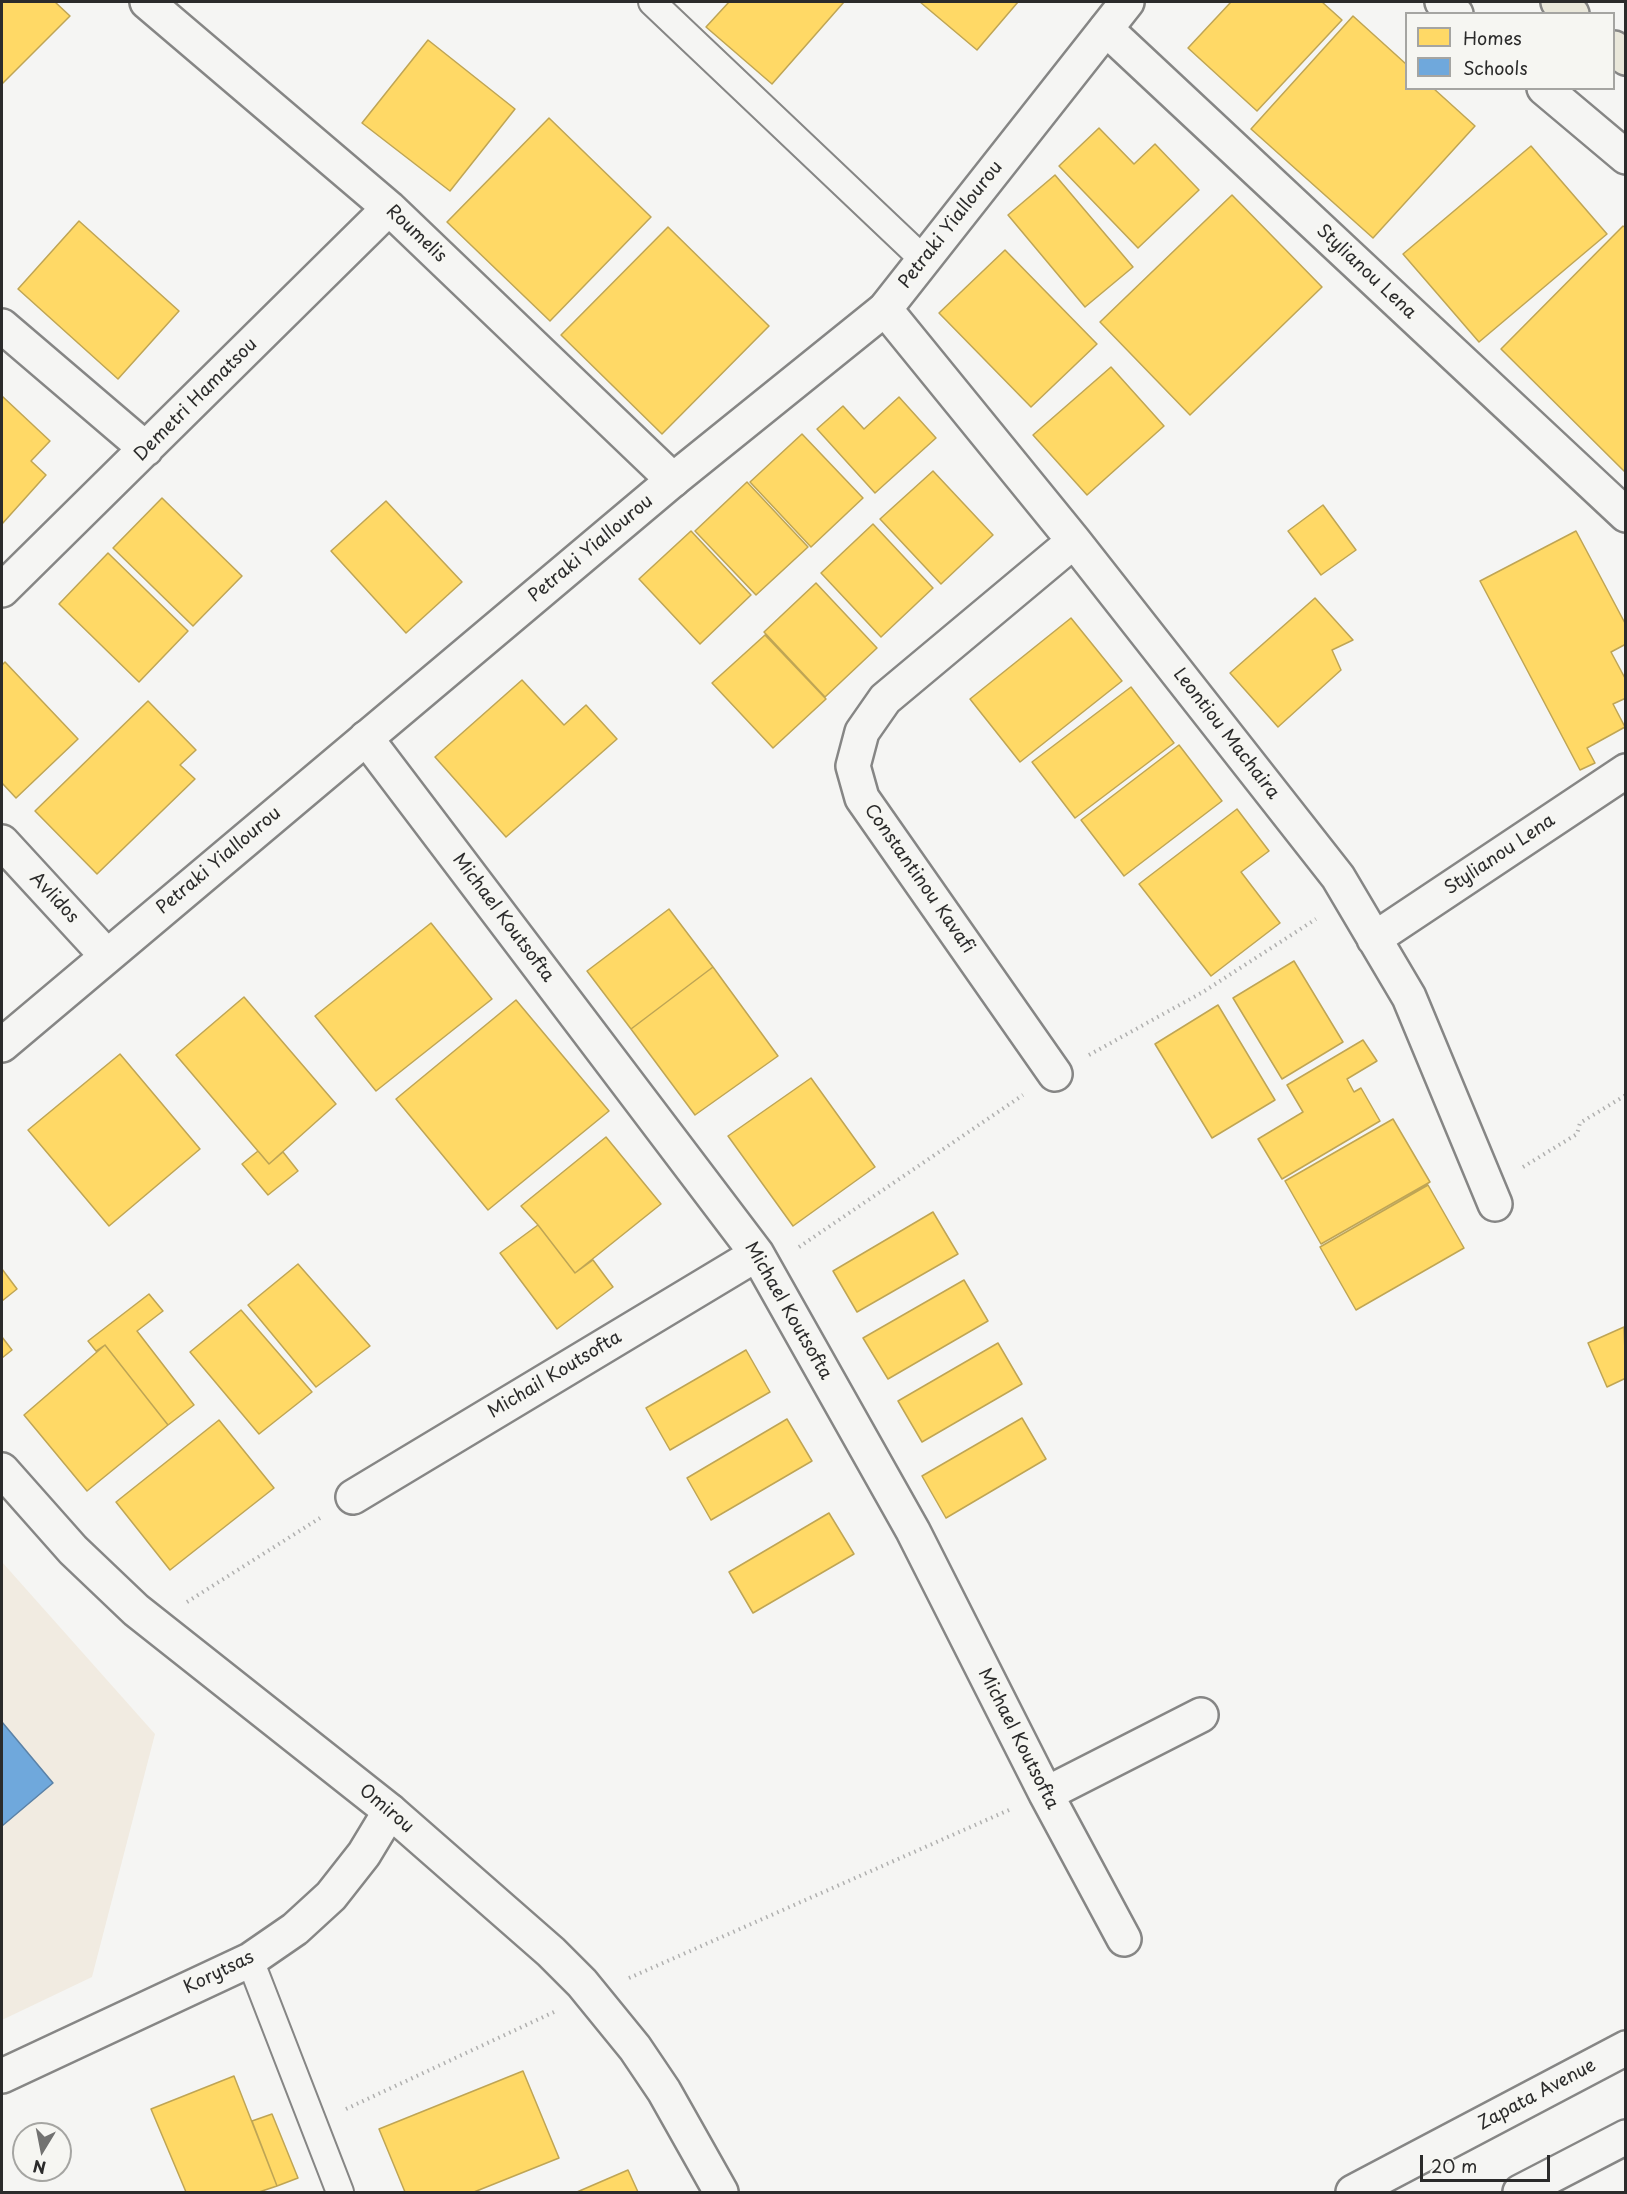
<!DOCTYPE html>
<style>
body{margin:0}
#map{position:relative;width:1627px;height:2194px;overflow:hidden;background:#f5f5f3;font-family:"Playpen Sans",sans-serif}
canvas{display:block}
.frame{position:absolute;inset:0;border:3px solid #2b2b2b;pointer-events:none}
.legend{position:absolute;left:1405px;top:12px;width:210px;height:78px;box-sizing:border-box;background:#f6f6f2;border:2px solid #a5a5a2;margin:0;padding:8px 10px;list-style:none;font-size:18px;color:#2b2b2b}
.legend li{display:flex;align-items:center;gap:12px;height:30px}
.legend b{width:30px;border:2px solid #a5a5a2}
.north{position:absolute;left:12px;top:2122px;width:60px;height:60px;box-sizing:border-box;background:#f6f6f2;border:2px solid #a5a5a2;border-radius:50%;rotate:190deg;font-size:16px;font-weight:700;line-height:24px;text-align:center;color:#2b2b2b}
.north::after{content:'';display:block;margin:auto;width:21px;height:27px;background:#727271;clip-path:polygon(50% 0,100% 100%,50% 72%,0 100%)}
.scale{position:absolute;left:1420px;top:2155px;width:130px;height:27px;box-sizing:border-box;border:3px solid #2b2b2b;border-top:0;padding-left:8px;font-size:18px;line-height:21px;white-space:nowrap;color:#2b2b2b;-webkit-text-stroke:4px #f6f6f2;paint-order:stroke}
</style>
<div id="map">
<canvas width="1627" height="2194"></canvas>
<div class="frame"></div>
<ul class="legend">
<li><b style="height:16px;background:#ffd966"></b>Homes</li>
<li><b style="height:16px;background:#6fa8dc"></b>Schools</li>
</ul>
<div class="north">N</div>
<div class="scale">20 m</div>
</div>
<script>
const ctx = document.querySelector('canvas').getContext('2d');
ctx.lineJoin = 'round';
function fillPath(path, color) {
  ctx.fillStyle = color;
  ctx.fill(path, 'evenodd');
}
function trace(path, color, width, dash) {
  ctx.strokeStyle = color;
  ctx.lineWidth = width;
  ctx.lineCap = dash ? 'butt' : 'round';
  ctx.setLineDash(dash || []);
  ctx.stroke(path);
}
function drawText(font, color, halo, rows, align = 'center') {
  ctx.font = font + ' "Playpen Sans",sans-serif';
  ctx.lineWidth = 6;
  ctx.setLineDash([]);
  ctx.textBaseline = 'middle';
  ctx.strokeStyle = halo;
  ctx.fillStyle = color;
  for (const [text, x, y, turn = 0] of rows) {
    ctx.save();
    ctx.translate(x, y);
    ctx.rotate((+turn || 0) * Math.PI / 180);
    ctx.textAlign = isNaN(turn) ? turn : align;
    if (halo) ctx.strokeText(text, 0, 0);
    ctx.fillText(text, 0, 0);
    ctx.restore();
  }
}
fillPath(new Path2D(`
 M2,1562L155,1734L92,1977L2,2020Z`), '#f1ebe1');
const homes = new Path2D(`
 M2,2H55L70,16L2,84Z
 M729,2H844L772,84L706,27Z
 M920,2H1018L977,50Z
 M1231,2H1322L1342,20L1257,111L1188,48Z
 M1353,16L1406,64V88H1433L1475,126L1373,238L1251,129Z
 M428,40L515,109L450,191L362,123Z
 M549,118L651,217L550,321L447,222Z
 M1099,128L1134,164L1155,144L1199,190L1138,248L1059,166Z
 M1531,146L1607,234L1479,342L1403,254Z
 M1055,175L1133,267L1085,307L1008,215Z
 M1232,195L1322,287L1190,415L1100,322Z
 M79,221L179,311L118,379L18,289Z
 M1623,226L1626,228V473L1501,349Z
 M668,227L769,326L662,434L561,335Z
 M1005,250L1097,344L1031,407L939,313Z
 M1111,367L1164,426L1087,495L1033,435Z
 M2,396L50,441L31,461L46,475L2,524Z
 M899,397L936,438L875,493L817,429L843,406L864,429Z
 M802,434L863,498L811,547L750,482Z
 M933,471L993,535L941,584L880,519Z
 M747,482L808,547L756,595L695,531Z
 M162,498L242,576L193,626L113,548Z
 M386,501L462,582L406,633L331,551Z
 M1323,505L1356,550L1321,575L1288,531Z
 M873,524L933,588L881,637L821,573Z
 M691,531L751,595L700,644L639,579Z
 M1576,531L1626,625V644L1611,652L1626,680V698L1613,704L1625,727L1587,748L1595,763L1580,770L1480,581Z
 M108,553L188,631L139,682L59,604Z
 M816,583L877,648L825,697L764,632Z
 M1315,598L1353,640L1332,650L1341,670L1278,727L1230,673Z
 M1071,618L1122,681L1020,762L970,699Z
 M765,635L826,699L773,748L712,683Z
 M5,662L78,739L16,798L2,783V665Z
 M522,680L564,725L586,705L617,739L506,837L435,757Z
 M1131,687L1174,743L1075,818L1032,762Z
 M148,701L196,750L180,765L195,779L97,874L35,811Z
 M1179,745L1222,801L1124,876L1081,820Z
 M1237,809L1269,851L1241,872L1280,923L1211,976L1139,884Z
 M669,909L713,967L631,1029L587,971Z
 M431,923L492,999L376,1091L315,1016Z
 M1294,961L1343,1042L1282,1079L1233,998Z
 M713,967L778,1056L695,1115L631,1029Z
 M244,997L336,1104L269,1164L176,1055Z
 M516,1000L609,1111L488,1210L396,1099Z
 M1218,1005L1275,1100L1212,1138L1155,1044Z
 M1363,1040L1377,1061L1347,1079L1354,1092L1361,1088L1380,1121L1282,1179L1258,1139L1303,1112L1287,1085Z
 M120,1054L200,1149L109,1226L28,1130Z
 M811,1078L875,1167L793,1226L728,1136Z
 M1393,1119L1430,1182L1321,1244L1285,1181Z
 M606,1137L661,1204L575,1273L538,1225L521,1206Z
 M258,1151L269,1164L283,1152L298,1171L268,1195L242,1164Z
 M1428,1185L1464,1248L1356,1310L1320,1247Z
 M933,1212L958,1254L857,1312L833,1271Z
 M538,1225L575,1273L593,1260L613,1287L557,1329L500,1253Z
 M298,1264L370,1346L316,1387L248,1305Z
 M2,1269L17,1289L2,1301Z
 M964,1280L988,1321L888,1379L863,1338Z
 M149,1294L163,1311L137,1331L194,1405L168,1425L105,1345L96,1351L88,1341Z
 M241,1310L312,1392L259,1434L190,1352Z
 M1624,1327L1626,1378L1607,1387L1588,1343Z
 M2,1337L12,1350L2,1358Z
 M998,1343L1022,1384L922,1442L898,1401Z
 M105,1345L168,1425L87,1491L24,1415Z
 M746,1350L770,1392L670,1450L646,1408Z
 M1022,1418L1046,1459L946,1518L922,1476Z
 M787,1419L812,1461L711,1520L687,1478Z
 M219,1420L274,1488L170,1570L116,1502Z
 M829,1513L854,1554L753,1613L729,1572Z
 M523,2071L559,2158L474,2192H405L379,2129Z
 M234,2076L277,2186L259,2192H186L151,2109Z
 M272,2114L298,2178L277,2186L252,2121Z
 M628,2170L638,2192H577Z`);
fillPath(homes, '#ffd966');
trace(homes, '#bfa554', 1.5);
const schools = new Path2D(`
 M2,1722L53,1783L2,1826Z`);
fillPath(schools, '#6fa8dc');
trace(schools, '#5b82a7', 1.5);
const lane = new Path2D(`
 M652,2L924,260
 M250,1960L340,2192`);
const street = new Path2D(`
 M147,2L389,208L673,480
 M1442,2L1456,14
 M1106,29L1626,515
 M1544,88L1626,157
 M885,309L1074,541L1338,877L1409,997L1495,1204
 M2,326L146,449
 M2,590L389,208
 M366,738L757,1254L913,1531L1046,1794L1124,1939
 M2,842L106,955
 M1374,939L1626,771
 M1055,1074L862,798L853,766L862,732L885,699L1074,541
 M353,1497L757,1254
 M1046,1794L1201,1715
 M2,2076L250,1960L295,1929L331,1896L364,1854L390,1811`);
const secondary = new Path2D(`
 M2,1045L673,480L885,309L1127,2
 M2,1470L73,1550L136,1610L390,1811L551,1952L582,1983L635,2048L664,2091L721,2192
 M1353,2192L1626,2048
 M1520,2192L1626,2137`);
const highway = new Path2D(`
 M1558,2L1572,14
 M1614,48L1626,58`);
trace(lane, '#868685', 30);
trace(street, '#868685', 38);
trace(secondary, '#868685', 38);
trace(highway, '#868685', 38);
trace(new Path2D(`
 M1089,1055L1203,992L1316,919
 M1523,1167L1577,1134L1580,1123L1626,1095
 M799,1247L1023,1095
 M187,1602L320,1518
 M629,1978L1009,1810
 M346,2109L554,2012`), '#b0b0af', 4, [1.5, 4.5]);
trace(lane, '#f5f5f3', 26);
trace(street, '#f5f5f3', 33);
trace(secondary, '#f5f5f3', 33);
trace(highway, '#e9e7da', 33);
drawText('18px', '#2b2b2b', '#f6f6f2', [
 ["Petraki Yiallourou",951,225,-52],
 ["Roumelis",416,234,43],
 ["Stylianou Lena",1366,272,43],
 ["Demetri Hamatsou",196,400,-45],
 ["Petraki Yiallourou",591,549,-40],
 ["Leontiou Machaira",1226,734,52],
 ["Stylianou Lena",1500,855,-34],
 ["Petraki Yiallourou",219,861,-40],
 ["Constantinou Kavafi",919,879,55],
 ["Avlidos",54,898,47],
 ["Michael Koutsofta",503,918,53],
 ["Michael Koutsofta",788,1311,60],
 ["Michail Koutsofta",555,1375,-31],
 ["Michael Koutsofta",1018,1739,63],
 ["Omirou",386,1809,40],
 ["Korytsas",219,1973,-26],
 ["Zapata Avenue",1537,2095,-28]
]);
</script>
